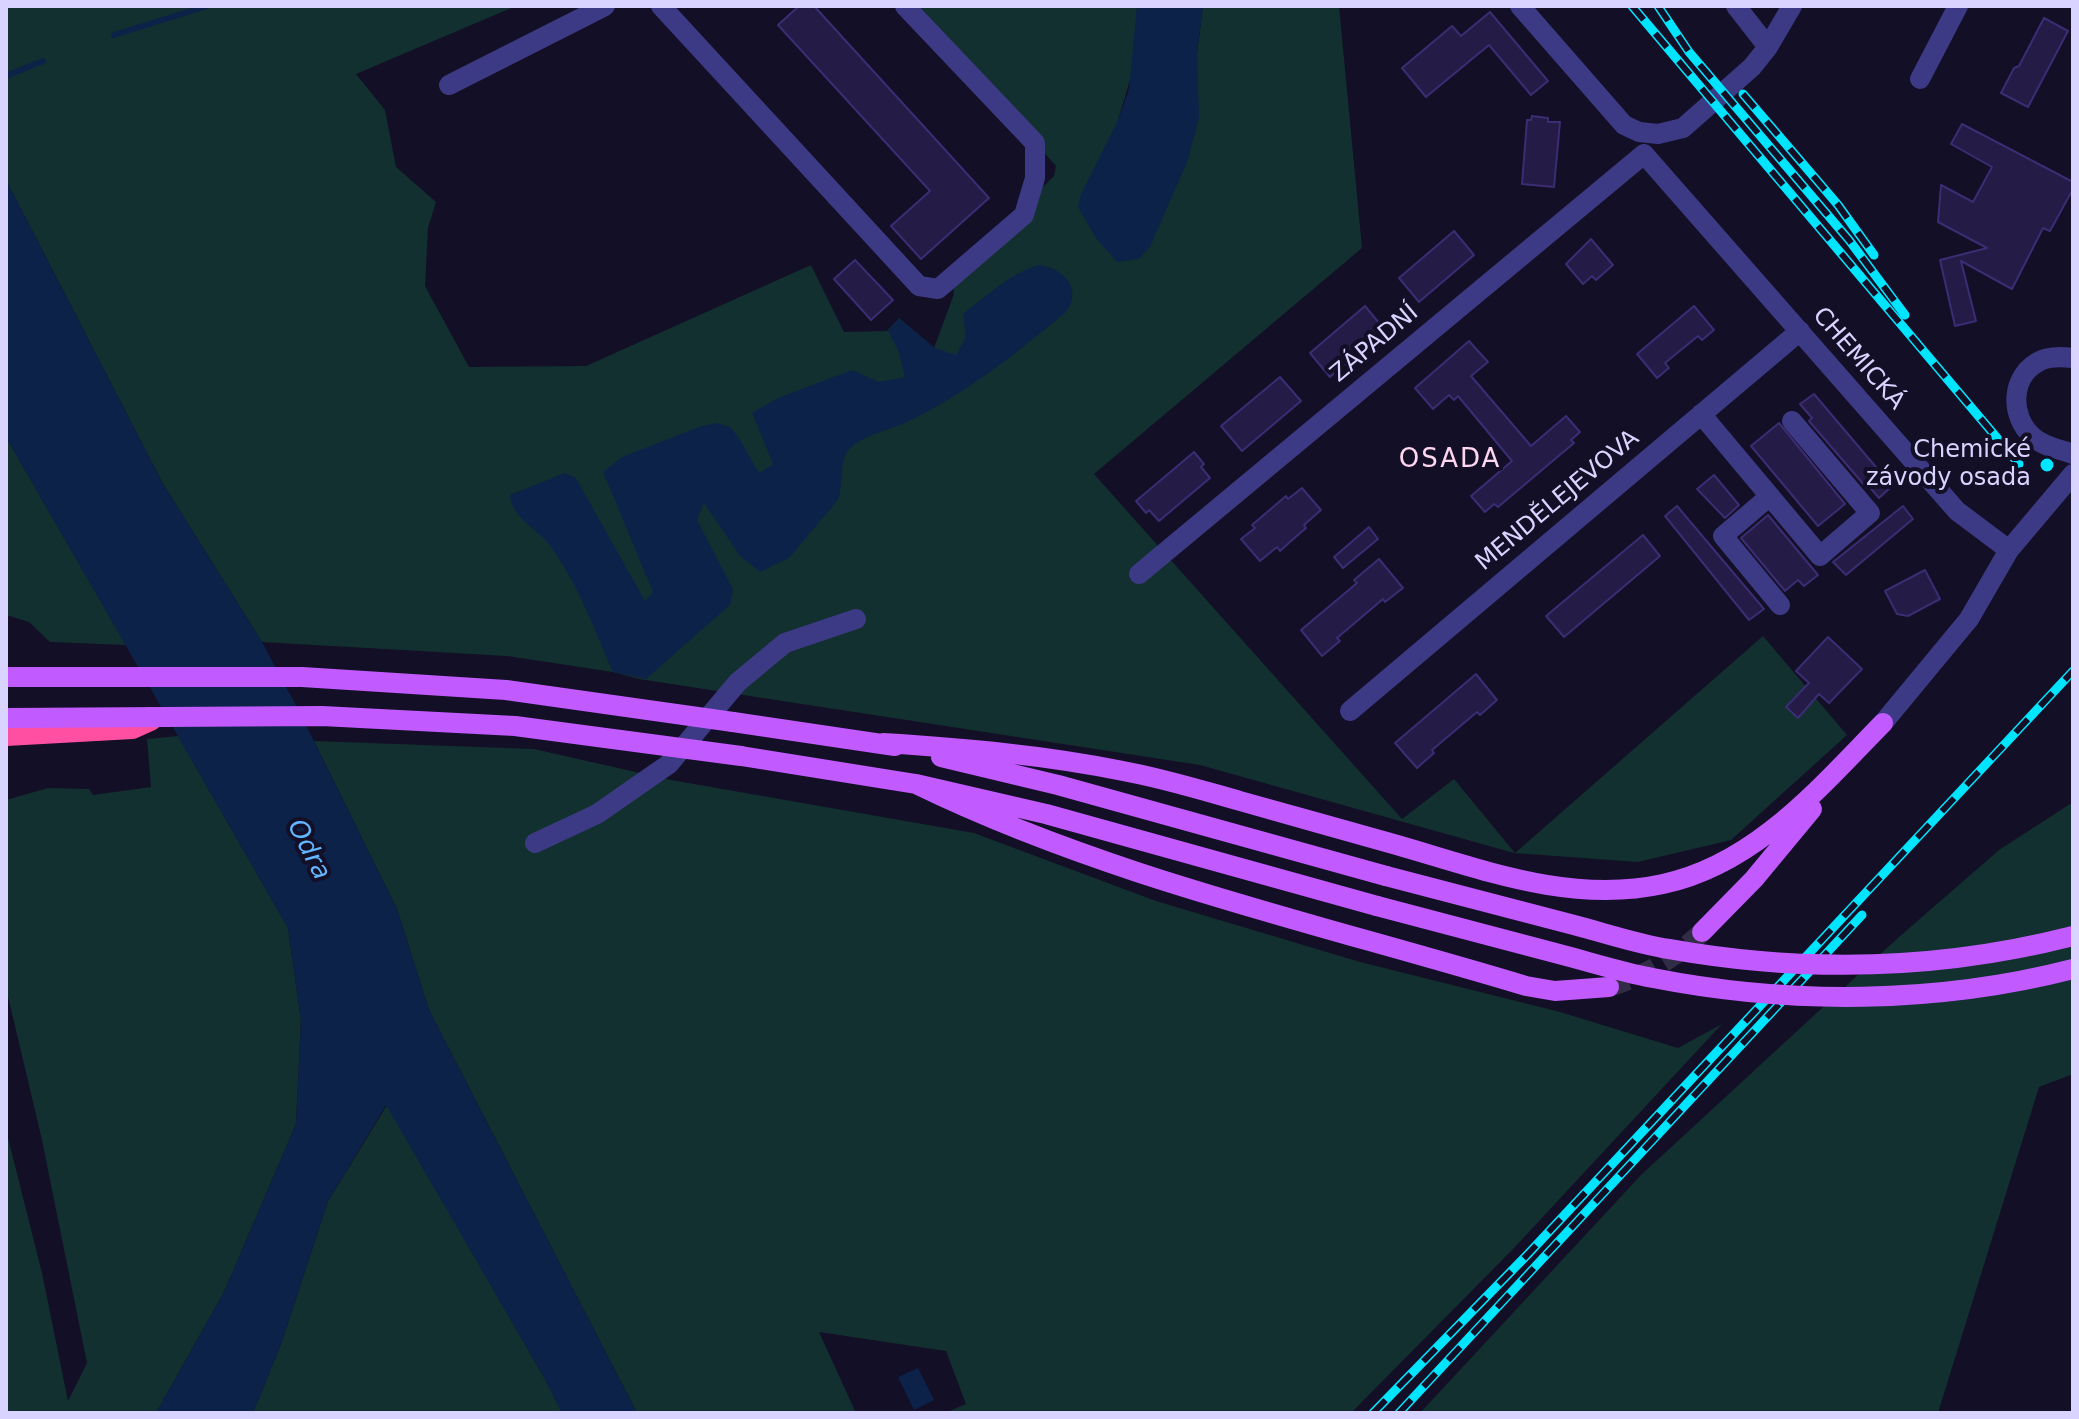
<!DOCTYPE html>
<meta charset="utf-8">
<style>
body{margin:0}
#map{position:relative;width:2079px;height:1419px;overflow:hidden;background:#130f26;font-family:"DejaVu Sans",sans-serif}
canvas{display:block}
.frame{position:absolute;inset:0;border:8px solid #d9d4ff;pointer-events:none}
</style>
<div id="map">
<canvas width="2079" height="1419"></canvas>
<div class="frame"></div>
</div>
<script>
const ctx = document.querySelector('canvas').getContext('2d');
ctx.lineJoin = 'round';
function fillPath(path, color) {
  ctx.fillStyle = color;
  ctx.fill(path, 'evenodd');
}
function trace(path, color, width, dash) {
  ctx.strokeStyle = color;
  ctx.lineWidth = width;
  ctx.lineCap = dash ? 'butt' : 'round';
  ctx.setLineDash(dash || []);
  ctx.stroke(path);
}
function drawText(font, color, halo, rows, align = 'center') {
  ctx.font = font + ' "DejaVu Sans",sans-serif';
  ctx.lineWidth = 8;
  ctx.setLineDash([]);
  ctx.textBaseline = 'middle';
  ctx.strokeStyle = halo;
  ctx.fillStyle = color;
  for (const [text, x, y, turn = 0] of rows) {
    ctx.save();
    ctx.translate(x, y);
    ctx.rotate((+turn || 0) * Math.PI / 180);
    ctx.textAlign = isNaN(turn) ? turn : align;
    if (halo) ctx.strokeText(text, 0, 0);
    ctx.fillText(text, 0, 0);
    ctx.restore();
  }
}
fillPath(new Path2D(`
 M6,6H516L356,74L385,110L396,167L436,202L428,228L425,286L469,367L586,366L811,265L844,332L887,331L899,318L934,348L954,294L952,277L1054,176L1056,166L913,6H1137L1133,70L1118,120L1197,53L1203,6H1339L1362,248L1094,474L1402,819L1454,779L1515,853L1763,636L1847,735L1731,840L1638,862L1514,853L1200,765L639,679L613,672L507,656L262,642L163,484L6,180Z
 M6,437L126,645L50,642L29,622L6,615Z
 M178,736L288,928L301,1020L296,1124L224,1292L156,1413H6V1130L42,1273L68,1401L87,1363L42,1140L6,988V800L48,788L89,789L93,795L151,787L147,739Z
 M314,741L534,749L671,780L974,833L1156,901L1360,962L1560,1012L1678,1048L1722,1024L1514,1248L1351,1413H945L966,1404L946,1351L819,1332L856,1413H637L429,1010L397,909Z
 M2073,802V1074L2039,1087L1938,1413H1420L1641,1175L1899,937L1999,850Z
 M387,1105L545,1379L562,1413H253L281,1344L328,1201Z`), '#12302f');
fillPath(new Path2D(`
 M1137,6H1203L1197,53L1199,117L1188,160L1150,247L1139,259L1117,262L1096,238L1078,207L1081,194L1118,120L1129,89Z
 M6,180L163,484L262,642L298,709L397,909L429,1010L637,1413H562L545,1379L386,1105L328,1201L281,1344L253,1413H156L224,1292L296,1124L301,1020L288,928L6,437Z
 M1039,265C1064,268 1084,290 1065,313C1017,353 964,395 907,422C890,430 858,436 847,452C840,461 843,487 838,500L789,558L760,572L740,556L704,503L697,520L733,589L730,605L646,679L613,672C594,629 577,581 548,543C535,528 511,516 510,495L565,473L576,478L645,601L653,592L603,472L622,457L699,427L716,423L730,427L739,438L759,473L773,464L752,413L778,398L852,370L879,382L905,377L898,350L888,331L899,318L935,348L956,355L966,337L963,314C985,297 1012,272 1039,265Z
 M918,1368L934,1400L914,1410L898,1377Z`), '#0c2248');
trace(new Path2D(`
 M114,35L207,6
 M6,76L43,61`), '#0c2248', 6);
const building = new Path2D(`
 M799,6H814L989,198L921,259L891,226L930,191L778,25Z
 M1490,12L1548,81L1531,95L1489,45L1426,97L1402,68L1452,26L1461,36Z
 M2044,18L2068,31L2028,107L2001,93L2014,68L2019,66Z
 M1532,116L1548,118V122H1560L1554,187L1522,184L1527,120H1531Z
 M1962,124L2073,182V189L2050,231L2043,228L2012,289L1961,261L1976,321L1955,326L1940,260L1987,248L1938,222L1941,185L1973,202L1992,167L1951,144Z
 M1454,231L1474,255L1419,302L1399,278Z
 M1591,239L1613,265L1596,280L1592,276L1583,284L1566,264Z
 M855,260L893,300L871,320L834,279Z
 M1365,306L1385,330L1330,377L1310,353Z
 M1694,306L1714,330L1702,340L1698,336L1665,363L1669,368L1657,378L1637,354Z
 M1469,341L1488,362L1471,376L1531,446L1566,416L1580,432L1571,440L1574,443L1498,507L1494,504L1485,512L1471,496L1512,461L1458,396L1454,400L1449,395L1433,409L1415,388Z
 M1280,377L1301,401L1242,451L1221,426Z
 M1814,394L1892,486L1879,498L1867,484L1865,486L1809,421L1812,418L1800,404Z
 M1779,423L1845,504L1818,526L1751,446Z
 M1194,452L1204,464L1201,467L1210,478L1159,521L1149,510L1146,513L1136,501Z
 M1714,475L1739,505L1725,518L1697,489Z
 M1302,488L1321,510L1304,525L1306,528L1291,541L1280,551L1277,547L1260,561L1241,539L1255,528L1252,525L1286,496L1288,499Z
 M1677,506L1764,609L1749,620L1665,516Z
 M1903,506L1913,519L1846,575L1833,562Z
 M1768,515L1818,575L1804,586L1798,580L1785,591L1741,538Z
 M1369,527L1378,539L1343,568L1334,557Z
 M1643,535L1660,556L1564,637L1546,616Z
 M1379,559L1403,588L1385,602L1383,599L1337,638L1340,641L1322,656L1301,630L1357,583L1354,580Z
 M1925,570L1940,599L1908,616L1897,614L1885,591Z
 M1828,637L1862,669L1829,703L1819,694L1798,718L1786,707L1809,683L1796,671Z
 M1476,674L1497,700L1480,715L1477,712L1432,750L1434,753L1417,768L1395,743Z`);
fillPath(building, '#241b47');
trace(building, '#3b2d73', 2);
trace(new Path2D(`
 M1609,987C1646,975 1674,959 1702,932`), '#312d47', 20, [20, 10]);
trace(new Path2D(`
 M661,6L919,286L938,289L1024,215L1035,178V143L905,6
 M1520,6L1624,125L1639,132L1658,134L1683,128L1752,67L1768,47L1792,6
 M1736,6L1768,47
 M1920,79L1958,6
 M449,85L605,6
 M2073,358C2063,357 2052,356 2042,360C2010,374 2009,416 2033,437C2044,447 2059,449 2073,454
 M1701,414L1820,556L1870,513L1792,421
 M1770,496L1723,536L1780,605
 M1139,574L1644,154L1957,511L2009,550
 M1350,711L1800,331
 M1883,723L1969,619L2009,550L2073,474
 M535,843L597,814L669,764L738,682L785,643L856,619`), '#3d3a85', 20);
trace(new Path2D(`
 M733,722L895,746
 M883,743C963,748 1044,755 1123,771C1162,778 1201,790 1240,801C1292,816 1345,830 1397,845C1484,870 1572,904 1663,884C1756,864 1820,787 1883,723
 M741,756L916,784L1046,814L1377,906
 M941,757L1058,785L1386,876
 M916,784C1109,878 1321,924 1526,986L1555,991L1609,987
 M1702,932L1754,879L1812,809`), '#c25bff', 20);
trace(new Path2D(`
 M6,734L132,727L150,719`), '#ff4fa3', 24);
const rail = new Path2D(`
 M1632,6L2019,464
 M1658,6L1689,52L1849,240L1905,315
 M1743,94L1838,205L1874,255
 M1373,1413L1528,1254L2073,671
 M1399,1413L1862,915`);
trace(rail, '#00e5ff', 9);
trace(rail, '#130f26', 6, [18]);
trace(new Path2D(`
 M6,677H302L506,690L733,722
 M6,718L322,716L515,726L741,756
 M1386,876C1449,892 1511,909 1574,925C1605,933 1637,944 1669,949C1804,973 1940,970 2073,936
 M1377,906C1438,922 1498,938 1559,954C1590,962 1621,972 1653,978C1790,1005 1937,1004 2073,969`), '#c25bff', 20);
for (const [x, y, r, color] of [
 [2047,465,8,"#00e5ff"]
]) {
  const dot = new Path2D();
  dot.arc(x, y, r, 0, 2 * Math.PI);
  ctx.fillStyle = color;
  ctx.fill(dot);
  trace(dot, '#130f26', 3);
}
drawText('24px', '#d9d4ff', '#130f26', [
 ["ZÁPADNÍ",1375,344,-40],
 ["CHEMICKÁ",1858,359,49],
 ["MENDĚLEJEVOVA",1558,501,-40]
]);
drawText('24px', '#d9d4ff', '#130f26', [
 ["Chemické",2031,451],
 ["závody osada",2031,479]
], 'right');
ctx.letterSpacing = '2px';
drawText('26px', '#ffd6f0', '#130f26', [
 ["OSADA",1450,460]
]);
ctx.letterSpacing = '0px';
drawText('italic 26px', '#62b6ff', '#130f26', [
 ["Odra",308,850,63]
]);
</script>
